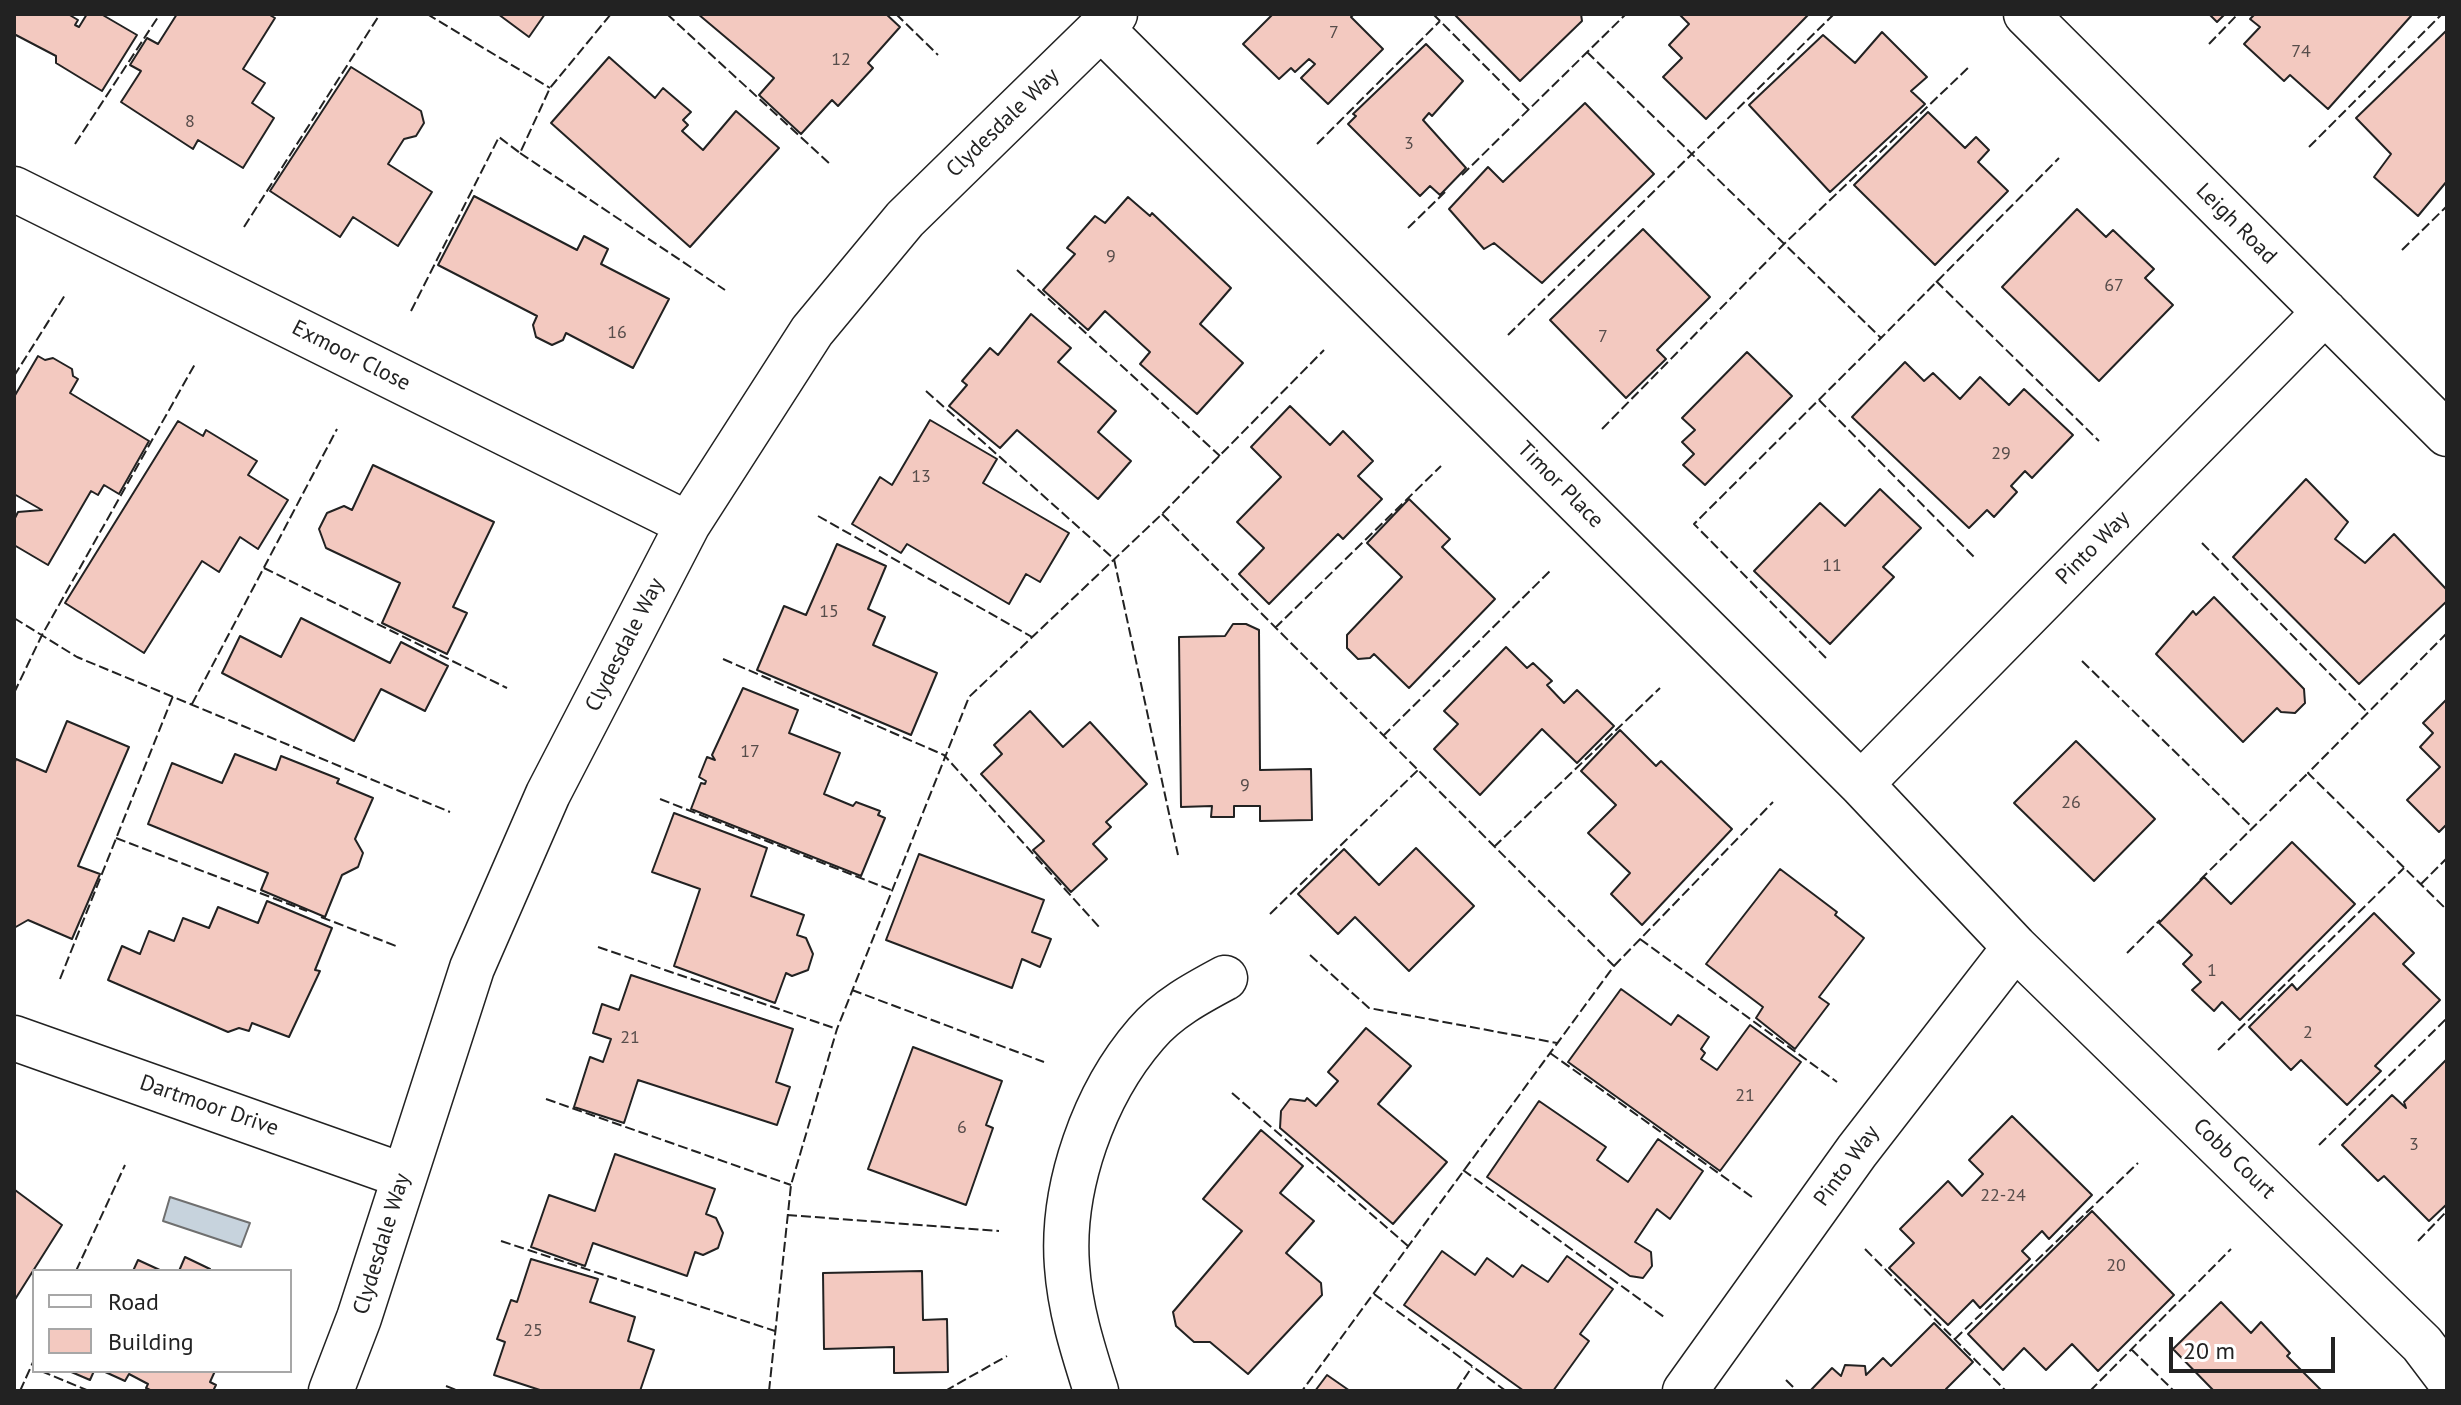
<!DOCTYPE html>
<style>
body{margin:0}
#map{position:relative;width:2461px;height:1405px;overflow:hidden;background:#fff;font-family:"PT Sans",sans-serif}
canvas{display:block}
.frame{position:absolute;inset:0;border:16px solid #222;pointer-events:none}
.legend{position:absolute;left:32px;top:1269px;width:260px;height:104px;box-sizing:border-box;background:#fff;border:2px solid #a7a7a7;margin:0;padding:10px 14px;list-style:none;font-size:24px;color:#222}
.legend li{display:flex;align-items:center;gap:16px;height:40px}
.legend b{width:40px;border:2px solid #a7a7a7}
.scale{position:absolute;left:2169px;top:1337px;width:166px;height:36px;box-sizing:border-box;border:4px solid #222;border-top:0;padding-left:10px;font-size:24px;line-height:28px;white-space:nowrap;color:#222;-webkit-text-stroke:6px #fff;paint-order:stroke}
</style>
<div id="map">
<canvas width="2461" height="1405"></canvas>
<div class="frame"></div>
<ul class="legend">
<li><b style="height:10px;background:#fff"></b>Road</li>
<li><b style="height:22px;background:#f3c9c0"></b>Building</li>
</ul>
<div class="scale">20 m</div>
</div>
<script>
const ctx = document.querySelector('canvas').getContext('2d');
ctx.lineJoin = 'round';
function fillPath(path, color) {
  ctx.fillStyle = color;
  ctx.fill(path, 'evenodd');
}
function trace(path, color, width, dash) {
  ctx.strokeStyle = color;
  ctx.lineWidth = width;
  ctx.lineCap = dash ? 'butt' : 'round';
  ctx.setLineDash(dash || []);
  ctx.stroke(path);
}
function drawText(font, color, halo, rows, align = 'center') {
  ctx.font = font + ' "PT Sans",sans-serif';
  ctx.lineWidth = 6;
  ctx.setLineDash([]);
  ctx.textBaseline = 'middle';
  ctx.strokeStyle = halo;
  ctx.fillStyle = color;
  for (const [text, x, y, turn = 0] of rows) {
    ctx.save();
    ctx.translate(x, y);
    ctx.rotate((+turn || 0) * Math.PI / 180);
    ctx.textAlign = isNaN(turn) ? turn : align;
    if (halo) ctx.strokeText(text, 0, 0);
    ctx.fillText(text, 0, 0);
    ctx.restore();
  }
}
const water = new Path2D(`
 M170,1197L250,1223L241,1247L163,1221Z`);
fillPath(water, '#c7d3dd');
trace(water, '#6f6f6f', 2);
const building = new Path2D(`
 M14,14H68L78,20L75,25L79,27L87,14H101L137,35L102,91L56,63V56L14,34Z
 M177,14H268L275,18L243,69L265,83L252,103L274,118L243,168L198,140L193,149L121,102L141,71L130,65L147,38L158,44Z
 M498,14H545L529,37Z
 M698,14H886L900,27L868,63L873,68L838,106L832,100L801,134L759,95L774,78Z
 M1273,14H1354L1351,17L1383,49L1328,104L1301,78L1315,64L1309,59L1295,72L1291,68L1279,79L1243,44Z
 M1454,14H1581L1582,21L1520,81Z
 M1679,14H1809L1706,119L1663,77L1682,58L1669,45L1689,24Z
 M2209,14H2225L2217,22Z
 M2255,14H2408L2411,16L2328,109L2290,75L2284,81L2244,44L2260,27L2250,19Z
 M2447,30V181L2418,216L2374,177L2391,154L2356,118Z
 M1882,32L1927,77L1911,91L1925,104L1830,192L1749,105L1823,35L1855,63Z
 M1426,44L1463,81L1432,116L1429,113L1423,120L1466,168L1440,195L1430,186L1420,196L1348,124L1356,116L1353,114Z
 M609,57L655,98L663,88L691,112L683,120L688,125L682,131L703,150L736,111L779,148L690,247L551,123Z
 M351,67L421,111L424,123L416,136L404,139L388,164L432,192L398,246L353,217L340,237L270,191Z
 M1585,103L1654,174L1542,283L1494,243L1484,249L1449,209L1488,167L1503,182Z
 M1928,112L1965,148L1976,137L1989,150L1978,162L2008,191L1935,265L1854,185Z
 M474,196L577,250L584,236L608,249L601,264L669,299L633,368L566,333L563,340L552,345L536,337L533,325L537,316L438,265Z
 M1128,197L1150,216L1152,213L1231,288L1200,324L1243,363L1197,414L1140,364L1150,352L1105,311L1088,330L1043,290L1075,254L1067,248L1095,216L1105,223Z
 M2077,209L2106,237L2113,230L2154,269L2145,278L2173,305L2099,381L2002,287Z
 M1643,229L1710,297L1657,350L1666,359L1626,398L1550,320Z
 M1031,314L1071,348L1058,362L1116,411L1098,432L1131,461L1098,499L1017,430L1000,448L949,406L967,385L962,381L990,348L998,355Z
 M1747,352L1792,396L1705,485L1683,465L1694,454L1682,442L1695,430L1682,418Z
 M38,356L45,360L53,358L72,369L73,376L78,379L70,393L149,441L119,494L104,485L98,495L91,491L48,565L14,545V520L18,512L42,510L14,494V397Z
 M1905,362L1924,381L1933,373L1960,399L1980,377L2009,405L2024,389L2073,435L2032,478L2025,471L2011,486L2017,492L1994,517L1987,510L1969,528L1852,417Z
 M1290,406L1330,445L1343,431L1373,461L1358,476L1382,499L1343,539L1338,534L1269,604L1239,574L1264,548L1237,522L1281,477L1251,447Z
 M930,420L997,459L983,483L1069,533L1040,582L1026,574L1009,604L907,544L901,553L852,524L880,477L892,485Z
 M178,421L203,436L206,430L257,461L248,475L288,500L258,549L240,537L219,572L202,561L144,653L65,603Z
 M373,465L494,522L453,607L467,613L447,654L382,623L400,583L326,548L319,529L327,513L344,506L352,510Z
 M2306,479L2348,522L2335,539L2365,563L2394,534L2447,590V601L2359,684L2233,557Z
 M1880,489L1921,528L1883,567L1894,577L1830,644L1754,571L1820,503L1845,526Z
 M1409,499L1450,539L1442,547L1495,599L1409,688L1374,654L1370,658L1358,659L1347,648V635L1402,577L1367,543Z
 M837,544L886,566L868,609L885,617L873,645L937,673L911,735L757,670L784,606L806,615Z
 M2214,597L2304,689L2305,703L2295,713L2281,712L2277,708L2243,742L2156,654L2193,611L2196,615Z
 M301,618L390,663L401,642L448,666L425,711L381,689L354,741L222,673L240,636L281,657Z
 M1233,624H1246L1259,630L1260,770L1311,769L1312,820L1260,821V806H1234V817H1211L1212,806L1181,807L1179,637L1225,636Z
 M1506,647L1527,668L1533,663L1552,681L1547,685L1564,703L1577,690L1614,726L1577,763L1542,729L1480,795L1434,749L1458,724L1444,711Z
 M743,688L798,710L789,733L840,753L824,794L853,806L856,802L880,811L878,815L885,818L861,876L691,809L701,783L705,784L706,781L699,777L707,757L715,760L712,755Z
 M2447,699V824L2439,832L2407,800L2440,767L2420,747L2433,733L2423,723Z
 M1030,711L1063,747L1090,722L1147,784L1106,822L1111,827L1093,844L1107,859L1071,892L1033,850L1044,841L981,774L1002,754L994,745Z
 M67,721L129,747L78,866L100,874L72,939L28,920L14,928V765L16,759L46,772Z
 M1620,730L1656,766L1661,761L1732,829L1642,925L1611,894L1630,873L1588,833L1616,805L1581,771Z
 M2076,741L2155,819L2094,881L2014,803Z
 M235,754L276,770L281,756L339,779L337,783L373,798L355,839L363,853L358,867L342,875L325,917L261,890L268,873L148,824L172,763L222,783Z
 M674,813L767,848L751,896L804,915L797,935L806,938L813,954L808,970L792,976L786,973L775,1003L674,966L700,889L652,872Z
 M2292,842L2355,904L2240,1020L2222,1002L2214,1011L2192,990L2201,982L2183,964L2192,955L2159,923L2204,877L2231,904Z
 M1416,848L1474,906L1409,971L1355,917L1338,934L1298,894L1344,849L1379,885Z
 M919,854L1044,900L1032,932L1051,939L1040,967L1022,959L1012,988L886,940Z
 M1780,869L1837,912L1835,915L1864,938L1819,997L1829,1004L1795,1049L1756,1018L1763,1007L1706,964Z
 M267,901L332,928L315,970L320,971L289,1037L252,1023L249,1031L239,1028L228,1032L108,980L122,946L140,954L149,931L174,941L183,918L209,928L218,907L258,923Z
 M2374,913L2414,953L2403,964L2440,1000L2375,1066L2381,1071L2347,1105L2301,1060L2291,1070L2249,1027L2292,984L2297,990Z
 M631,975L793,1029L776,1082L790,1087L777,1125L638,1080L624,1123L574,1107L590,1057L603,1062L611,1039L593,1033L602,1004L619,1010Z
 M1621,989L1671,1025L1678,1015L1709,1037L1701,1049L1705,1053L1701,1059L1717,1070L1750,1025L1801,1062L1720,1171L1568,1062Z
 M1366,1028L1411,1066L1378,1104L1447,1162L1393,1224L1280,1128L1281,1111L1290,1099L1305,1101L1307,1098L1316,1106L1338,1081L1328,1072Z
 M913,1047L1002,1081L986,1125L993,1128L966,1205L868,1169Z
 M2447,1059V1204L2429,1221L2384,1176L2378,1181L2342,1145L2392,1095L2406,1108L2404,1102Z
 M1539,1101L1606,1147L1597,1160L1628,1182L1658,1139L1703,1171L1670,1219L1657,1209L1635,1242L1651,1252L1652,1266L1643,1278L1630,1276L1487,1177Z
 M2012,1116L2092,1195L2049,1239L2042,1231L2022,1251L2030,1259L1980,1308L1973,1300L1948,1325L1889,1268L1914,1243L1900,1229L1948,1181L1962,1196L1983,1174L1969,1160Z
 M1261,1130L1303,1166L1280,1193L1314,1221L1286,1253L1321,1283L1322,1295L1248,1374L1210,1342H1194L1176,1326L1173,1312L1242,1231L1203,1199Z
 M615,1154L715,1189L706,1214L716,1218L723,1233L718,1248L703,1255L695,1252L687,1276L593,1243L585,1266L531,1247L549,1195L595,1211Z
 M15,1190L62,1225L14,1301V1192Z
 M2092,1211L2174,1295L2098,1371L2072,1344L2046,1370L2024,1348L2003,1370L1968,1334Z
 M1442,1251L1475,1275L1487,1258L1513,1277L1522,1265L1548,1282L1567,1256L1613,1289L1580,1334L1589,1341L1553,1391H1524L1404,1305Z
 M185,1257L210,1269V1271H179Z
 M531,1259L598,1279L590,1302L635,1317L628,1341L654,1350L640,1391H543L494,1375L505,1342L497,1339L511,1300L517,1302Z
 M138,1260L162,1271H133Z
 M922,1271L923,1320L947,1319L948,1372L894,1373V1347L824,1349L823,1273Z
 M2221,1302L2251,1333L2261,1322L2290,1353L2287,1356L2322,1391H2214L2173,1349Z
 M1934,1323L1973,1362L1946,1389L1949,1391H1810L1832,1368L1841,1376L1845,1365L1865,1366L1866,1375L1883,1358L1891,1366Z
 M69,1371H94L90,1380Z
 M103,1371H215L210,1382L216,1385L213,1391H152L146,1388L148,1384L129,1374L125,1381Z
 M1327,1375L1350,1391H1315Z`);
fillPath(building, '#f3c9c0');
trace(building, '#222', 2);
const minor = new Path2D(`
 M2026,14L2447,434
 M1101,28L1861,784L2015,947L2422,1344L2447,1377
 M14,189L688,524
 M1861,784L2325,312
 M14,1038L404,1176
 M331,1391L359,1318L472,968L548,794L688,524L812,331L905,219L1115,14
 M1096,1391C1083,1350 1070,1310 1067,1266C1061,1187 1094,1094 1146,1034C1167,1009 1197,993 1225,978
 M1685,1391L1857,1151L2015,947`);
trace(minor, '#222', 47);
trace(minor, '#fff', 44);
trace(new Path2D(`
 M427,14L550,88
 M667,14L830,164
 M896,14L938,55
 M1433,14L1529,110
 M2209,44L2238,14
 M1587,52L1881,338L2059,158
 M75,144L160,14
 M1317,144L1440,21
 M2309,147L2442,14
 M520,153L725,290
 M1462,175L1626,14
 M244,227L380,14
 M1408,228L1445,192
 M2402,250L2447,206
 M1017,270L1220,456
 M1936,281L2099,441
 M411,311L499,137L520,153L550,88L611,14
 M1508,335L1834,14
 M14,376L65,295
 M926,391L1114,559L1178,855
 M1819,400L1975,558
 M1602,429L1783,245L1970,66
 M1162,514L1614,966L1302,1391
 M818,516L1032,637
 M2202,543L2368,713
 M264,568L507,688
 M14,618L77,657L450,812
 M1275,628L1441,466
 M2447,633L2308,773L2447,910
 M1826,658L1694,524L1881,338
 M723,659L944,755L1100,928
 M2082,661L2253,828
 M14,693L42,635L195,364
 M192,704L337,429
 M1383,736L1550,571
 M660,799L891,890
 M116,838L307,911
 M1494,847L1660,688
 M2200,880L2308,773
 M2421,884L2447,858
 M1270,914L1418,770
 M321,917L396,946
 M1640,939L1837,1082
 M598,947L837,1029
 M2127,953L2160,920
 M1310,955L1369,1008L1557,1043
 M1614,966L1773,802
 M60,979L173,696
 M852,990L1044,1062
 M2218,1050L2404,868
 M1550,1053L1752,1197
 M1232,1093L1408,1246
 M546,1099L791,1185
 M2319,1145L2447,1018
 M1463,1170L1664,1317
 M787,1215L999,1231
 M501,1241L775,1331
 M2418,1241L2447,1211
 M1865,1249L2006,1391
 M76,1271L125,1165
 M1374,1294L1506,1391
 M1955,1339L2138,1163
 M2131,1349L2174,1391
 M41,1371L89,1391
 M1786,1380L1797,1391
 M446,1386L459,1391
 M20,1391L34,1360
 M769,1391L791,1185L837,1029L969,697L1162,514L1324,350
 M945,1391L1007,1356
 M1456,1391L1472,1367
 M2090,1391L2231,1249`), '#222', 2, [10, 4]);
drawText('18px', '#564c4a', null, [
 ["7",1334,33],
 ["74",2301,52],
 ["12",841,60],
 ["8",190,122],
 ["3",1409,144],
 ["9",1111,257],
 ["67",2114,286],
 ["16",617,333],
 ["7",1603,337],
 ["29",2001,454],
 ["13",921,477],
 ["11",1832,566],
 ["15",829,612],
 ["17",750,752],
 ["9",1245,786],
 ["26",2071,803],
 ["1",2212,971],
 ["2",2308,1033],
 ["21",630,1038],
 ["21",1745,1096],
 ["6",962,1128],
 ["3",2414,1145],
 ["22-24",2003,1196],
 ["20",2116,1266],
 ["25",533,1331]
]);
drawText('22px', '#222', '#fff', [
 ["Clydesdale Way",1003,123,-44],
 ["Leigh Road",2236,224,45],
 ["Exmoor Close",351,356,27],
 ["Timor Place",1560,485,45],
 ["Pinto Way",2093,548,-45],
 ["Clydesdale Way",625,645,-63],
 ["Dartmoor Drive",209,1106,19],
 ["Cobb Court",2234,1159,44],
 ["Pinto Way",1847,1166,-54],
 ["Clydesdale Way",382,1244,-73]
]);
</script>
